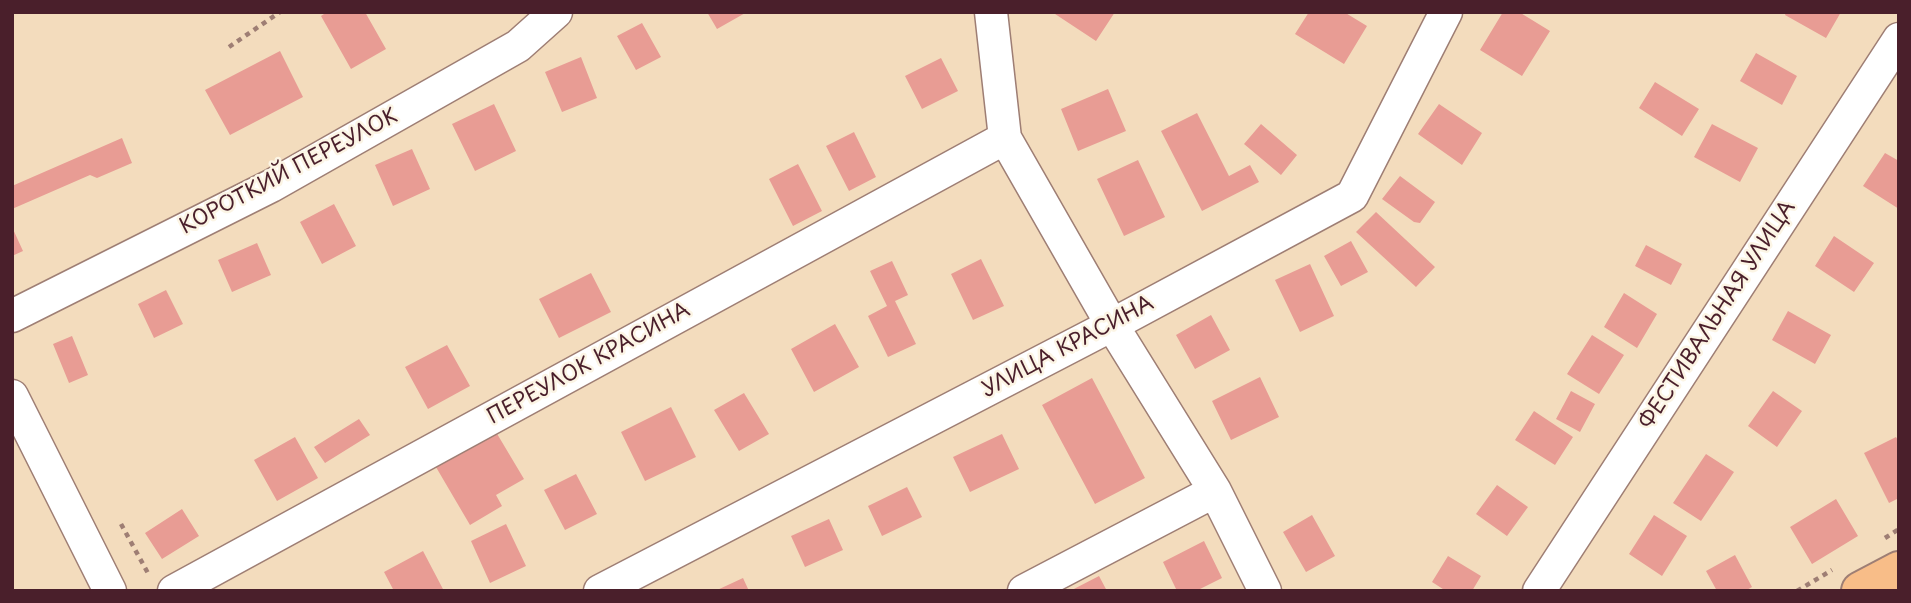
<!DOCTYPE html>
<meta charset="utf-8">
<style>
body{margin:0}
#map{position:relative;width:1911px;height:603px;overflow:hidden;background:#f3dcbd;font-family:"Playpen Sans",sans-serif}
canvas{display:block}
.frame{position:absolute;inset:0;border:14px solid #4a1f2b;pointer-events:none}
</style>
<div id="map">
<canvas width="1911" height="603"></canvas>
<div class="frame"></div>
</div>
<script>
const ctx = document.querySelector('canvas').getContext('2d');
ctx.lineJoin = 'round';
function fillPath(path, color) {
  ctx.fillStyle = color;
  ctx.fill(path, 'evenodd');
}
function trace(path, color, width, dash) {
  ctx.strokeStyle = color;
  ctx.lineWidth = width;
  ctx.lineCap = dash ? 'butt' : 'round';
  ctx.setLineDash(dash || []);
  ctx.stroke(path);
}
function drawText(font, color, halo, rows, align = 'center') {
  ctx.font = font + ' "Playpen Sans",sans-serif';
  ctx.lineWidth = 5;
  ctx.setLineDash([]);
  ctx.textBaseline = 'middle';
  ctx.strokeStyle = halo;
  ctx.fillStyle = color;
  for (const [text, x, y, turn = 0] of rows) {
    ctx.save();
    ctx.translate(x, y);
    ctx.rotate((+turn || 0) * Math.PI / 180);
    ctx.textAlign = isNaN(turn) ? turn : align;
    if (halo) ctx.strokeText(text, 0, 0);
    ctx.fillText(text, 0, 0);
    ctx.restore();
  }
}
fillPath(new Path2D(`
 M327,12H365L386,49L351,69L321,16Z
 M707,12H747L717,29Z
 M1052,12H1115L1096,41Z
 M1309,12H1344L1367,26L1344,64L1295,34Z
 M1503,12H1519L1550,31L1522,76L1480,50Z
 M1786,12H1841L1826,38L1785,15Z
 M642,23L661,57L636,70L617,36Z
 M280,51L303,97L230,135L205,90Z
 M1756,53L1797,76L1782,105L1740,81Z
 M581,57L597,98L562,112L545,72Z
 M941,58L958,91L922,109L905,76Z
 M1655,82L1699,109L1682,136L1639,108Z
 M1108,89L1126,131L1078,151L1061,109Z
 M494,104L516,151L475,171L452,124Z
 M1439,104L1482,133L1462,165L1418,134Z
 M1197,113L1229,176L1250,165L1259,182L1202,211L1161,131Z
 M1261,124L1297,155L1281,175L1244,144Z
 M1712,124L1758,148L1740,182L1694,157Z
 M854,132L876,177L849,191L826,146Z
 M122,138L132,163L97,178L90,175L12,209V186Z
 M412,149L430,189L393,206L375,165Z
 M1885,153L1899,161V209L1863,186Z
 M1138,160L1165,217L1124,236L1097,179Z
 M798,164L822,211L793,226L769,179Z
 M1400,176L1435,202L1420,223L1414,222L1382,199Z
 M334,204L356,246L322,264L300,222Z
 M1376,212L1435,267L1416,287L1356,232Z
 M12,227L23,251L12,256Z
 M1834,236L1874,263L1854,292L1815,266Z
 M1351,241L1368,272L1341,286L1324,256Z
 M257,243L271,275L232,292L218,260Z
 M1646,245L1682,264L1671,285L1635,266Z
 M981,259L1004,306L973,320L951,274Z
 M892,261L908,295L895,301L916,344L888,357L868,316L887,306L870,271Z
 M1310,264L1334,316L1300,332L1275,280Z
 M591,273L611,312L559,338L539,299Z
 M166,290L183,324L154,338L138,304Z
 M1624,293L1657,314L1637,348L1604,327Z
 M1788,311L1831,335L1815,364L1772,340Z
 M1211,315L1230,350L1195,369L1176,335Z
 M835,324L859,367L814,392L791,349Z
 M1592,335L1624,355L1599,394L1567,374Z
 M72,336L88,375L69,383L53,344Z
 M447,345L470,386L428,409L405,367Z
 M1260,377L1279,417L1231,440L1212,401Z
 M1092,378L1145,478L1095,504L1042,405Z
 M1571,391L1595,404L1580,432L1556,419Z
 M1773,391L1802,411L1777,447L1748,426Z
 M744,393L769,434L739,451L714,410Z
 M671,407L696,457L645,481L621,432Z
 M1534,411L1573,437L1555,465L1515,440Z
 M359,419L370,435L325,463L314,447Z
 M493,427L524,479L496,495L502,506L470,525L433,462Z
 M1002,434L1019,469L970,492L953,457Z
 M295,437L318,478L277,501L254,460Z
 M1896,437L1899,442V498L1889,503L1864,453Z
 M1706,454L1734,472L1701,521L1673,503Z
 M576,474L597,514L565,530L544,490Z
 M1497,485L1528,507L1507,536L1476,514Z
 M907,487L922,517L882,536L868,506Z
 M1836,499L1858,536L1812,564L1790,527Z
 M182,509L199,536L162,559L145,533Z
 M1312,515L1335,556L1306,572L1283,532Z
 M1654,515L1687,536L1662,576L1629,554Z
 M829,519L843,550L805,567L791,536Z
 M506,524L526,566L490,583L471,541Z
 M1204,541L1222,578L1196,591H1177L1163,562Z
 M423,551L444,591H394L384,572Z
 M1735,555L1752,587L1745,591H1717L1706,571Z
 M1448,556L1481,576L1472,591H1446L1432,582Z
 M1099,576L1107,591H1070Z
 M743,578L749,591H715Z`), '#e89c94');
const minor = new Path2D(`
 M991,12L1005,138L1112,325L1215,491L1265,591
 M12,316L271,186L518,46L556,12
 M12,396L110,591
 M174,591L1005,138
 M600,591L1112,325L1352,196L1446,12
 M1024,591L1215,491
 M1539,591L1899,39`);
const major = new Path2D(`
 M1861,591L1899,571`);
trace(minor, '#9e7e74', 35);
trace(major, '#9e7e74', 42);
trace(new Path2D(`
 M229,47L280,12
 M121,524L149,575
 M1885,538L1899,529
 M1797,591L1832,570`), '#9e7e74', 4.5, [5, 5]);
trace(minor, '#fff', 32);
trace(major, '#f8bd88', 38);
drawText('21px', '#4a1f2b', '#fcf5e5', [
 ["КОРОТКИЙ ПЕРЕУЛОК",289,172,-28],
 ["ФЕСТИВАЛЬНАЯ УЛИЦА",1718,315,-57],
 ["УЛИЦА КРАСИНА",1068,347,-28],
 ["ПЕРЕУЛОК КРАСИНА",589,364,-29]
]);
</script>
